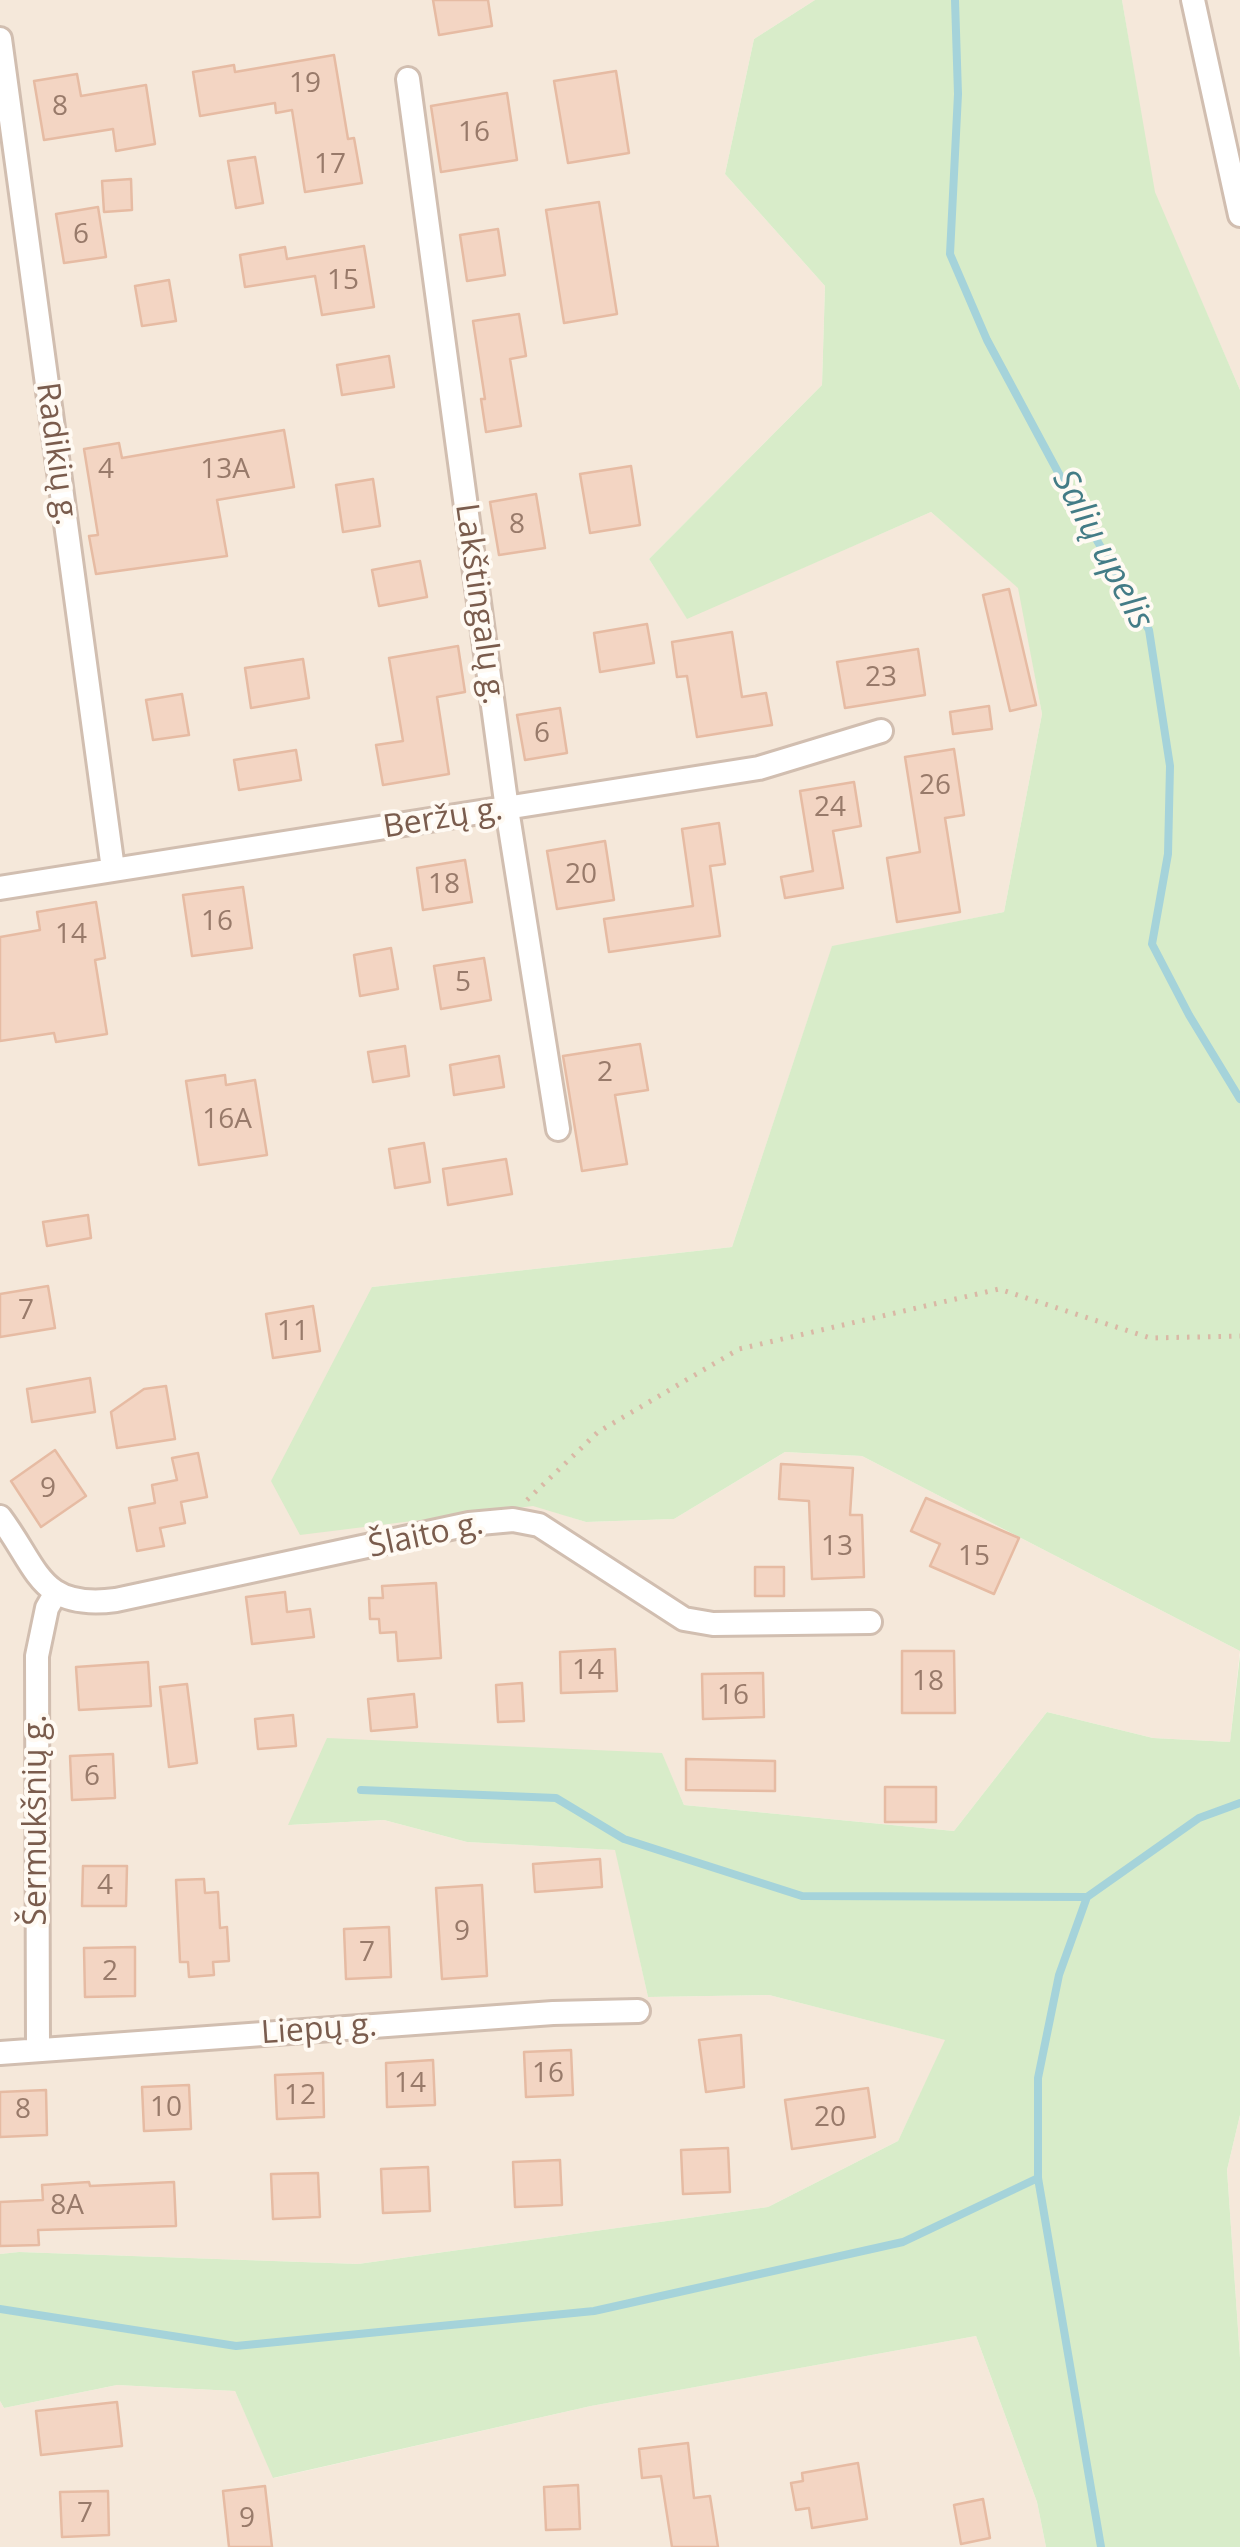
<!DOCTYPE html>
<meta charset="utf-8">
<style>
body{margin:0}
canvas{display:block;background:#fdf6ec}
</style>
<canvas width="1240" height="2547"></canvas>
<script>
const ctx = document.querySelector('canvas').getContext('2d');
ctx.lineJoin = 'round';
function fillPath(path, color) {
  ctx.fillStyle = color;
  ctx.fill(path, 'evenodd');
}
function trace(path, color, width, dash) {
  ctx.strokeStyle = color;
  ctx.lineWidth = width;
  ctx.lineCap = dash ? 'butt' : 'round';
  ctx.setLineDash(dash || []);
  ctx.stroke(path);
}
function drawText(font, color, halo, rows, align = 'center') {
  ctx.font = font + ' "Open Sans",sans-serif';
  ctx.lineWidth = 8;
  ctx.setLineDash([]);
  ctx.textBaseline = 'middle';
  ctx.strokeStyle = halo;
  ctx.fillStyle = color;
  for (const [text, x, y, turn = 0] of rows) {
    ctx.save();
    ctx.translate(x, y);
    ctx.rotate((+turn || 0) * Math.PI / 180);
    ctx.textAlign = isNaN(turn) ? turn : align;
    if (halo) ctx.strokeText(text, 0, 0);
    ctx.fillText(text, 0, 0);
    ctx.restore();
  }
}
fillPath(new Path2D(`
 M0,0H815L754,39L725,174L825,286L822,385L649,559L687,618L931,512L1019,588L1042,714L1004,912L832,947L732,1247L372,1287L520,1506L533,1505L586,1522L674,1519L785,1452L862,1456L1240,1651L1230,1742L1153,1738L1047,1712L954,1831L684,1805L661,1753L289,1825L384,1820L467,1842L616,1850L648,1997L769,1995L946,2040L898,2141L768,2207L358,2264L19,2252L0,2254Z
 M1122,0H1240V390L1154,192Z
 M1240,2115V2358L1227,2170Z
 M976,2336L1037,2502L1046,2547H0V2401L4,2408L117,2385L235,2391L274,2478L591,2406Z`), '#f5e8da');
fillPath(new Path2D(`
 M815,0H1122L1155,192L1240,390V1651L862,1456L785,1452L674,1519L586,1522L533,1506L300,1535L271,1481L372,1287L732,1247L832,946L1004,912L1042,714L1018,588L931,512L687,619L649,559L822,385L825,286L725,174L754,39Z
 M1240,1655V2115L1227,2170L1240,2358V2547H1046L1037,2502L976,2336L591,2406L273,2478L235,2391L117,2385L4,2408L0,2401V2254L19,2252L358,2264L768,2207L898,2141L945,2040L769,1995L648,1997L615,1850L467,1842L384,1820L288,1825L327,1738L662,1753L684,1805L954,1831L1047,1712L1153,1738L1230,1742Z`), '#d8ecc9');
trace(new Path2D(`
 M955,0L958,94L950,254L987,340L1066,487L1149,630L1170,766L1168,854L1152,944L1189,1015L1240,1099
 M361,1790L556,1798L624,1839L802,1896L1087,1897
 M0,2309L236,2346L594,2311L903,2242L1038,2178
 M1101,2547L1038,2178V2078L1059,1975L1087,1897L1199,1818L1240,1803`), '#a5d3da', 8);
const building = new Path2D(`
 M433,0H488L492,26L439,35Z
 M334,55L348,139L354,138L362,183L305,192L292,110L276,113L275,103L200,116L193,72L234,65L235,72Z
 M616,71L629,153L568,163L554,81Z
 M77,74L81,96L146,85L155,144L116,151L113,129L44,140L34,81Z
 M507,93L517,160L441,172L431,106Z
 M255,157L263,203L236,208L228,161Z
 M131,179L132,210L104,212L102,181Z
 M599,202L617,314L564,323L546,210Z
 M98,207L106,257L64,263L56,214Z
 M498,229L505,275L467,281L460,235Z
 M364,246L374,307L322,315L315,276L245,287L240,255L285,247L287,259Z
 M169,280L176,321L142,326L135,286Z
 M519,314L526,356L510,359L521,426L486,432L481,399H485L473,321Z
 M389,356L394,387L342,395L337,365Z
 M284,430L294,487L217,500L227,556L96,574L89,536L98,535L84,449L119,443L122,458Z
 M631,466L640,525L590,533L580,474Z
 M373,479L380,526L343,532L336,485Z
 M536,494L545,548L499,555L490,502Z
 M420,561L427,597L379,606L372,570Z
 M1009,589L1036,705L1010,711L983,595Z
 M647,624L654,663L600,672L594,633Z
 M732,632L742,697L766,693L772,725L697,737L687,676L677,677L672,642Z
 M458,646L465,692L437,697L449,774L383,785L376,745L403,741L389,658Z
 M918,649L925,695L845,708L837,662Z
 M303,659L309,698L251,708L245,668Z
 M182,694L189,735L153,740L146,700Z
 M989,706L992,729L953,734L950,712Z
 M560,708L567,753L525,760L517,715Z
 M954,749L964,815L945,818L960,912L897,922L887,858L920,852L905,757Z
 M296,750L301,780L239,790L234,760Z
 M854,782L861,826L833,831L843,888L785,898L781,877L813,871L800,791Z
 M719,823L725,864L710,866L720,936L609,952L604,919L693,906L682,829Z
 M605,841L614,900L557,909L547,851Z
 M465,860L472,902L423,910L417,868Z
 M243,887L252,948L192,956L183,895Z
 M96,902L105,958L95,960L107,1034L56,1042L54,1033L0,1041V937L40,930L37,912Z
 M391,948L398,989L360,996L354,955Z
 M484,958L491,1000L441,1009L434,966Z
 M640,1044L648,1090L615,1095L627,1164L582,1171L563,1056Z
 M405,1046L409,1076L373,1082L368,1052Z
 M499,1056L504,1087L454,1095L450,1065Z
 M225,1075L226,1085L255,1080L267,1155L199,1165L186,1081Z
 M424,1143L430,1182L395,1188L389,1149Z
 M506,1159L512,1194L448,1205L443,1169Z
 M88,1215L91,1238L47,1246L43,1222Z
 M48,1286L55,1328L0,1337V1294Z
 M313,1306L320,1351L273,1358L266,1314Z
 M90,1378L95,1412L32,1422L27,1389Z
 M166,1386L175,1439L117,1448L111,1412L144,1389Z
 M55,1450L86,1496L41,1527L11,1481Z
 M198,1453L207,1497L181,1502L185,1523L160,1528L164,1546L137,1551L129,1508L155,1503L152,1485L177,1480L172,1458Z
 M781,1464L853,1468L850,1515H862L864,1577L812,1579L809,1501L779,1499Z
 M926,1498L1019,1538L994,1594L930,1566L940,1544L911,1531Z
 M755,1567H784V1596H755Z
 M436,1583L441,1658L398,1661L396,1632L380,1633L379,1619H370L369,1598H383L382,1586Z
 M285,1592L287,1612L310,1609L314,1637L252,1644L246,1597Z
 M615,1649L617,1691L561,1693L560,1652Z
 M902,1651H954L955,1713H902Z
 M148,1662L151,1706L79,1710L76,1667Z
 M763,1673L764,1717L703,1719L702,1674Z
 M522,1683L524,1721L498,1722L496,1685Z
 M187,1684L197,1763L169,1767L160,1687Z
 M414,1694L417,1727L371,1731L368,1699Z
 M293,1715L296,1746L258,1749L255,1719Z
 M113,1754L115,1798L72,1800L70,1756Z
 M686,1759L775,1761V1791L686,1790Z
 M885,1787H936V1822H885Z
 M600,1859L602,1887L535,1892L533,1864Z
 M83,1866H127L126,1906H82Z
 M204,1879L205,1893L218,1892L220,1928L227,1927L229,1961L213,1962L214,1975L189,1977L188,1962H180L176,1880Z
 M482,1885L487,1976L442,1979L436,1888Z
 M389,1927L391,1977L346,1979L344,1929Z
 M135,1947V1996L85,1997L84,1948Z
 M741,2035L744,2087L706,2092L699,2040Z
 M571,2050L573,2095L526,2097L524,2052Z
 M433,2060L435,2105L387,2107L386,2063Z
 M323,2073L324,2117L277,2119L275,2075Z
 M189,2085L191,2129L144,2131L142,2087Z
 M868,2088L875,2137L792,2149L785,2100Z
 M46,2090L47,2135L0,2137V2092Z
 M728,2148L730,2192L683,2194L681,2150Z
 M560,2160L562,2205L515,2207L513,2162Z
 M428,2167L430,2211L383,2213L381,2169Z
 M318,2173L320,2217L273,2219L271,2174Z
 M89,2182L90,2186L174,2182L176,2226L38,2230L39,2245L0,2246V2202L43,2200L42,2185Z
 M117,2402L122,2446L41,2455L36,2411Z
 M688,2443L694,2498L710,2496L718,2547H672L661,2476L642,2478L639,2449Z
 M858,2463L867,2519L812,2528L809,2508L796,2510L791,2483L803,2481L802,2473Z
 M578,2485L580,2529L546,2530L544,2487Z
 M265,2486L272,2547H229L223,2491Z
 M108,2491L109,2535L62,2537L60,2492Z
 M983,2499L990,2538L961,2544L954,2505Z`);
fillPath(building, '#f3d5c3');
trace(building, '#e6bba3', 2.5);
const minor = new Path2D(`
 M1193,0L1240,215
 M0,39L113,869
 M408,79L507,809L558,1129
 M0,888L759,768L881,731
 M0,1517C39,1569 39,1610 116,1600L469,1524L513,1520L539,1525L684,1619L713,1624L870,1622
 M38,2050L37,1656L47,1608L55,1594
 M0,2053L553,2013L638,2011`);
trace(minor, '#d1beb0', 28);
trace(new Path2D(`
 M527,1500L598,1432L739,1349L999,1289L1150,1338L1240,1336`), '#d9b8a5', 5, [2.5, 8]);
trace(minor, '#fff', 22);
drawText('28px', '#987a6a', null, [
 ["19",305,84],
 ["8",60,107],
 ["16",474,133],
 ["17",330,165],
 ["6",81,235],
 ["15",343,281],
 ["4",106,470],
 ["13A",225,470],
 ["8",517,525],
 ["23",881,678],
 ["6",542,734],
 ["26",935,786],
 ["24",830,808],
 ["20",581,875],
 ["18",444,885],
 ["16",217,922],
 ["14",71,935],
 ["5",463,983],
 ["2",605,1073],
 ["16A",227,1120],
 ["7",26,1311],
 ["11",293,1332],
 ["9",48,1489],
 ["13",837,1547],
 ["15",974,1557],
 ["14",588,1671],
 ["18",928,1682],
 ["16",733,1696],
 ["6",92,1777],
 ["4",105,1886],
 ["9",462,1932],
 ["7",367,1953],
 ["2",110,1972],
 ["16",548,2074],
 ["14",410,2084],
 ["12",300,2096],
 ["10",166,2108],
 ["8",23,2110],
 ["20",830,2118],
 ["8A",67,2206],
 ["7",85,2514],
 ["9",247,2519]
]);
drawText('32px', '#7a5c4d', '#fffaf3', [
 ["Radikių g.",56,454,82],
 ["Lakštingalų g.",479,604,82],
 ["Beržų g.",443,819,-9],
 ["Šlaito g.",426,1536,-12],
 ["Šermukšnių g.",37,1820,-90],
 ["Liepų g.",319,2030,-4]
]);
drawText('italic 35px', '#437c86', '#fffaf3', [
 ["Salių upelis",1102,550,62]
]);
</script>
